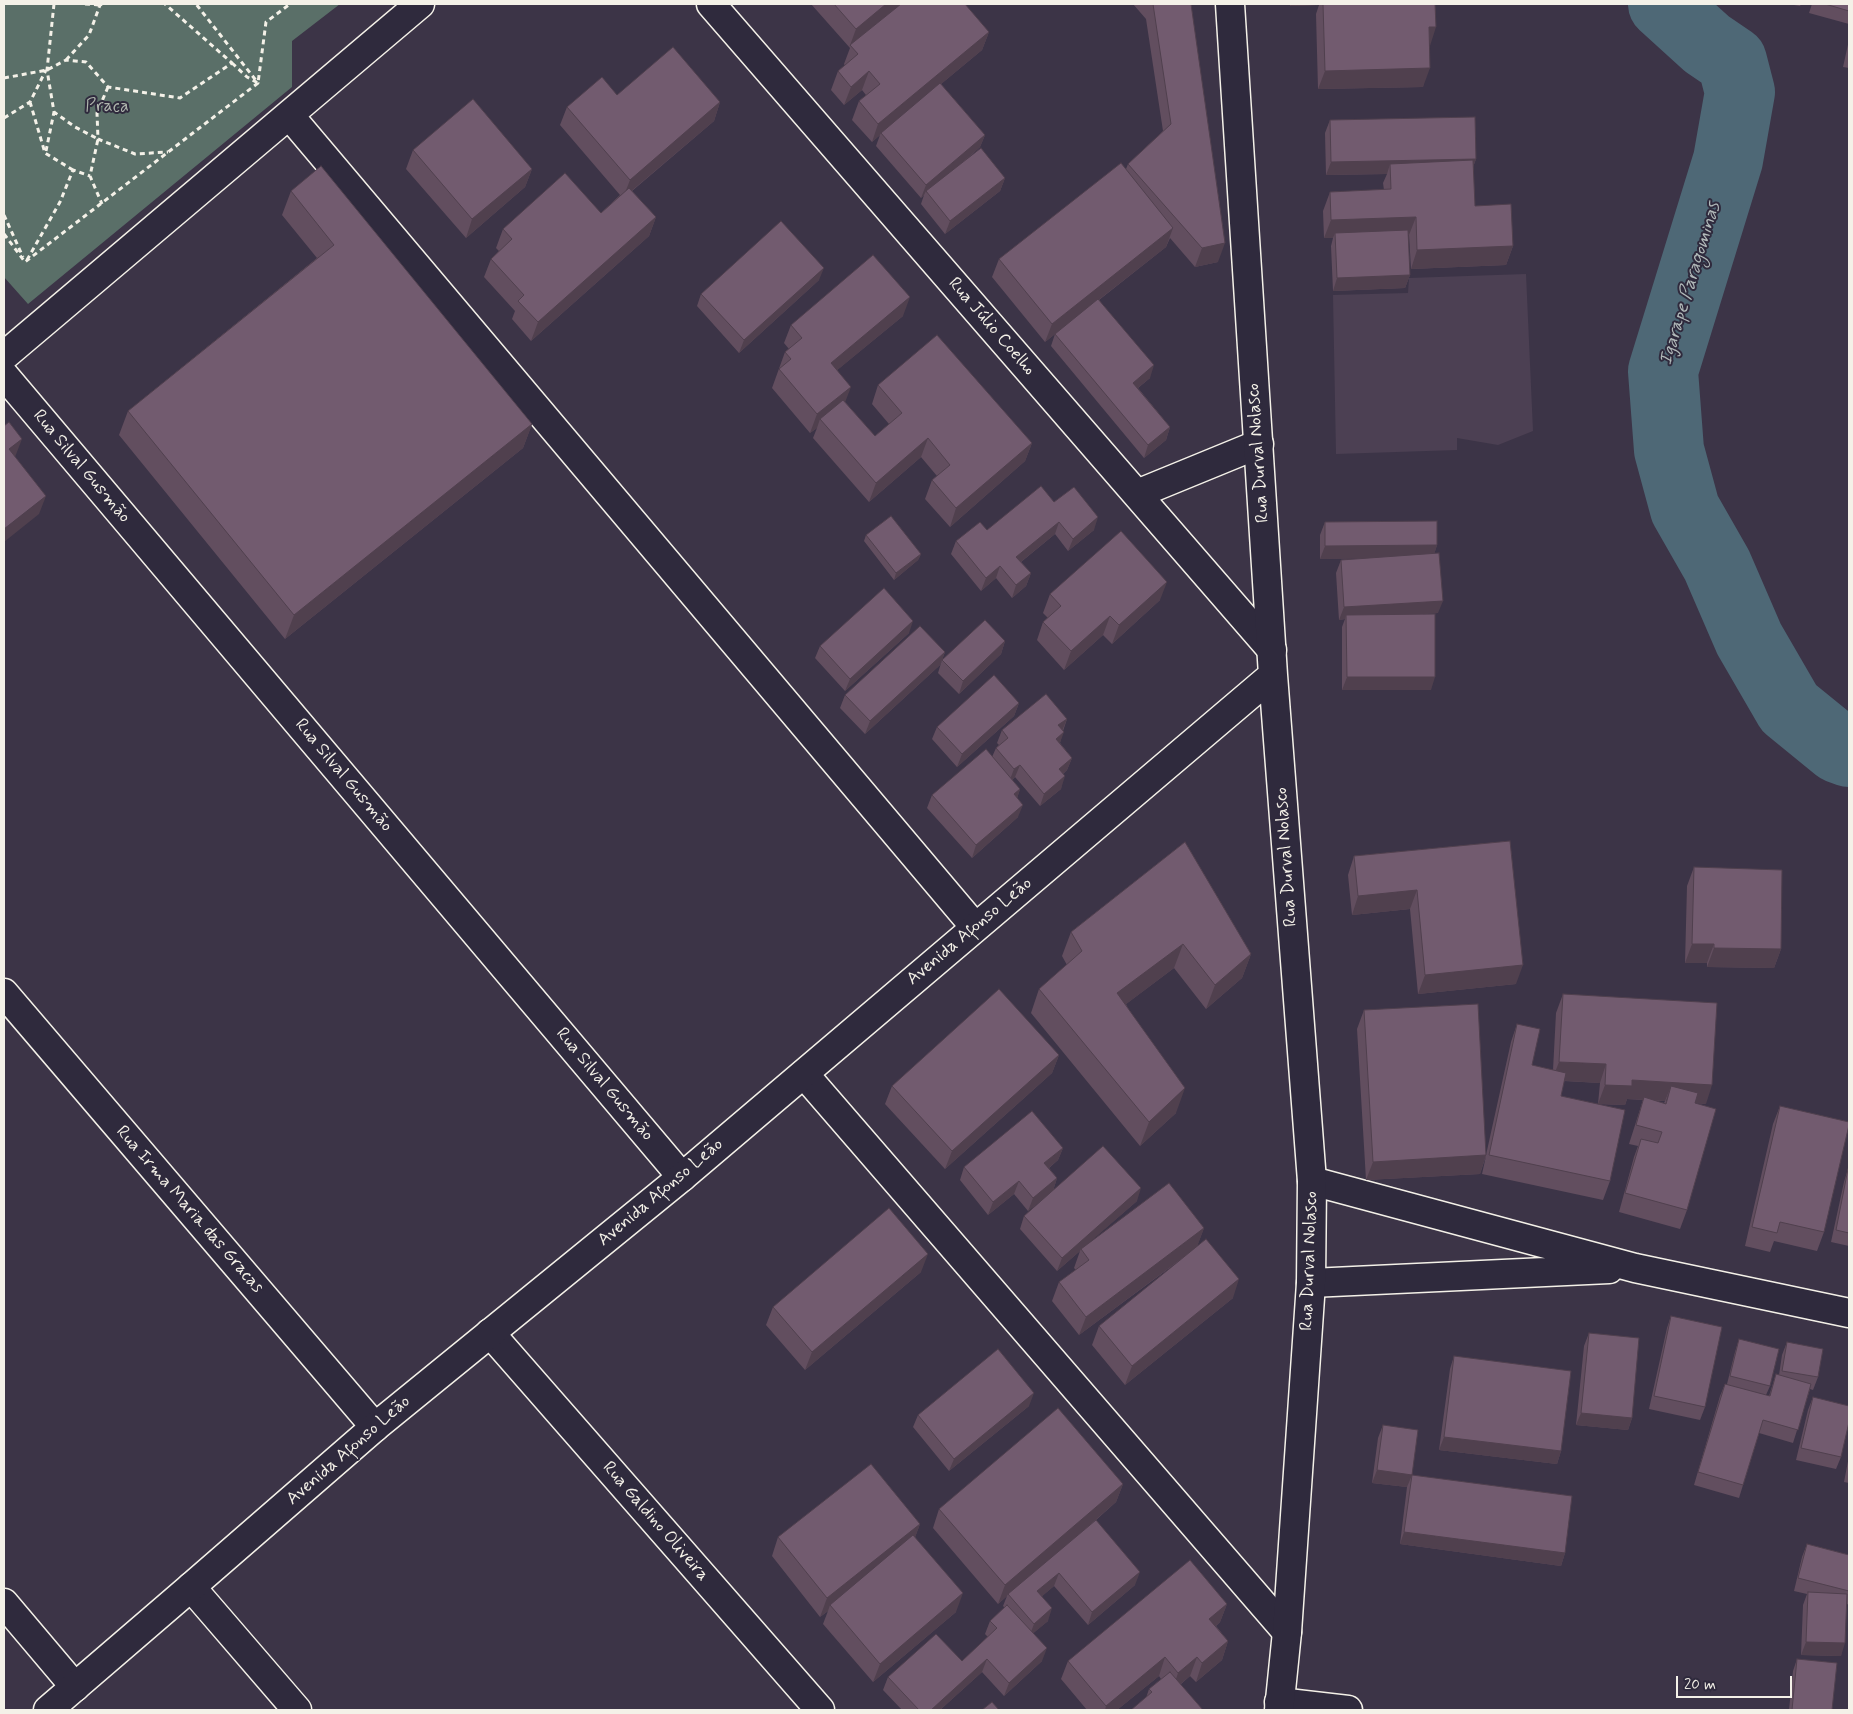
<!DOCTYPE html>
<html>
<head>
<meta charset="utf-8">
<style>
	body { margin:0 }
	#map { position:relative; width:1853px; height:1714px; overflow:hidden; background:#3c3447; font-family:Mynerve,sans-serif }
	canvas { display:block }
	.frame { position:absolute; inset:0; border:5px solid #f4f1e8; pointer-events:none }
	.scale { position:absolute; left:1676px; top:1676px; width:116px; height:22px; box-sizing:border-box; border:2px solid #f4f1e8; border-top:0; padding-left:6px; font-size:15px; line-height:18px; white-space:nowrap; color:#f4f1e8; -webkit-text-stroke:4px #2f2a3d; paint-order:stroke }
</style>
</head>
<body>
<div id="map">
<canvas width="1853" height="1714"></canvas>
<div class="frame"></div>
<div class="scale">20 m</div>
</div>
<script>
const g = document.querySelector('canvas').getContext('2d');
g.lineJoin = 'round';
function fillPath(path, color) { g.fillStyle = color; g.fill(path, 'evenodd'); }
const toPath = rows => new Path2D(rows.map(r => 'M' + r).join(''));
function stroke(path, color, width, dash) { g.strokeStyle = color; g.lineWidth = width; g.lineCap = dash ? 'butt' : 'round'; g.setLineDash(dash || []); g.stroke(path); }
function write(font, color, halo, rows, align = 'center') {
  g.font = font + ' Mynerve,sans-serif'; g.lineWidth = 4; g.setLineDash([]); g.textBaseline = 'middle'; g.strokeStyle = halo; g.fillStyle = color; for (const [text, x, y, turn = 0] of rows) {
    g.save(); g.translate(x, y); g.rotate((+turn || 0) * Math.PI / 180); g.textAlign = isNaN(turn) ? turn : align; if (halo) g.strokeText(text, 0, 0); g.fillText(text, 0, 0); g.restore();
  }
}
const built = toPath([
	[1526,274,1533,431,1498,445,1457,438,1457,450,1336,454,1333,295,1408,293,1409,278]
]);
const green = toPath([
	[4,4,340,4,292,41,292,87,28,304,4,277]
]);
const river = toPath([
	[1663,4,1707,44,1732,61,1740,92,1728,160,1663,371,1669,450,1685,509,1717,565,1749,639,1789,708,1838,748,1849,752]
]);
const path = toPath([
	[54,4,47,70,54,112,75,127,98,139,90,176,102,204],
	[85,4,100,5],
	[66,60,89,35,100,5,103,4],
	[232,63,247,77,258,83,266,22,290,4],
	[4,78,47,70,66,60,86,62,108,87,180,98,232,63,165,4],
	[108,87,97,113,98,139,135,154,168,152],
	[30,102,45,153,73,170],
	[4,118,30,102,46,70],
	[46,151,54,112],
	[4,215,23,257],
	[4,234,25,262,258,83,196,4],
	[27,260,60,202,73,170,90,176]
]);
const minor = toPath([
	[711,4,1272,650],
	[289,115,975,927],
	[4,356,420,4],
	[4,375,682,1177],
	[1137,494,1259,444],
	[4,993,375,1427],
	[804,1074,1287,1632],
	[1312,1181,1635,1268,1849,1313],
	[1311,1283,1609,1269],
	[490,1333,820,1710],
	[191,1587,297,1710],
	[4,1603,75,1687],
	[1279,1702,1348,1710]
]);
const tertiary = toPath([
	[1230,4,1273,675,1312,1181,1311,1283,1287,1632,1279,1710],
	[48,1710,191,1587,375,1427,682,1177,1273,675]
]);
const wall = toPath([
	[811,4,901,4,989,32,982,50,941,84,985,135,980,147,968,158,1005,178,1000,191,945,234,921,204,924,195,921,198,876,146,880,135,872,142,852,120,859,101,866,95,862,90,844,105,831,90,838,71,845,66,844,64,850,48],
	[1133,4,1191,4,1218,262,1195,267,1170,238,1166,247,1099,300,1150,378,1138,388,1170,427,1166,440,1144,458,1051,346,1055,334,1045,342,992,277,999,259,1126,169,1128,164,1163,131,1146,19],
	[1290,4,1435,4,1423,87,1318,89,1316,14,1319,5,1290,6],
	[1788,4,1801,4,1800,6],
	[1812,4,1849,4,1849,24,1809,13],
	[1849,40,1849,68,1843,67],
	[617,95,720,102,714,121,632,191,656,217,649,236,531,341,512,319,515,311,484,277,491,259,499,251,496,248,503,229,601,213,620,195,560,125,567,107],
	[1330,120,1476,159,1473,167,1475,206,1513,246,1506,265,1411,269,1409,235,1408,235,1410,275,1405,288,1333,291,1331,246,1333,238,1324,238,1323,211,1330,192,1384,190,1383,183,1387,174,1326,175,1325,133],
	[413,150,532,169,525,187,466,238,406,169],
	[291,191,532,424,523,448,285,639,119,435,128,411,317,258,282,215],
	[819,280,739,353,697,306,701,294],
	[903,316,837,370,845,402,875,436,889,424,872,404,878,385,1032,443,1025,461,950,527,925,499,932,480,937,476,921,457,869,502,813,438,817,428,810,433,772,388,785,352,789,349,784,343,791,325],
	[1054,502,1094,530,1068,551,1055,534,1021,562,1031,573,1026,586,1012,598,996,578,981,591,951,554,956,541,987,530],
	[1325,522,1437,545,1434,554,1438,613,1423,614,1431,690,1342,690,1342,627,1345,619,1339,620,1336,573,1341,560,1370,558,1320,559,1320,535],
	[866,535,921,554,918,560,894,580,864,541],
	[1050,594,1160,600,1112,644,1103,635,1064,670,1037,640,1043,622,1048,618,1043,613],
	[909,633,845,691,815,658,820,646],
	[1005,641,1001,654,959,694,938,673,942,660],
	[945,652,940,665,865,734,840,708,845,695],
	[1019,703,1014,716,957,767,932,739,937,727],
	[1067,719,1063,731,1060,743,1072,758,1067,770,1063,774,1061,789,1040,806,1015,777,1012,780,1020,789,1017,798,1018,817,972,858,927,808,932,795,992,757,996,748,999,745,997,743,1002,730],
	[1510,841,1516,984,1418,994,1410,909,1352,915,1348,875,1354,856],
	[1185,842,1251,954,1242,978,1206,1009,1174,968,1126,1004,1176,1113,1140,1146,1031,1013,1039,989,1067,965,1062,956,1071,932],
	[1694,867,1781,949,1774,968,1707,967,1707,963,1685,963,1687,886],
	[1563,994,1706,1104,1695,1103,1687,1210,1680,1229,1619,1212,1634,1157,1638,1146,1629,1144,1643,1100,1627,1099,1625,1105,1598,1104,1600,1083,1564,1081,1561,1096,1610,1181,1603,1200,1482,1174,1486,1156,1480,1174,1366,1180,1357,1029,1364,1010,1486,1155,1511,1042,1517,1024,1532,1065,1553,1070,1556,1013],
	[1656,1101,1665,1101,1664,1103],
	[1059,1055,1052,1073,945,1169,885,1104,892,1086],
	[1780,1106,1824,1232,1817,1251,1774,1241,1770,1252,1745,1246,1773,1124],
	[1063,1148,1058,1160,1049,1168,1057,1178,1053,1191,1028,1211,1014,1194,988,1215,960,1180,964,1167],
	[1848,1169,1849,1169,1849,1246,1831,1242,1844,1182],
	[1137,1201,1088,1243,1204,1228,1197,1246,1233,1298,1125,1385,1092,1345,1099,1326,1187,1255,1079,1335,1052,1301,1059,1282,1076,1270,1074,1268,1080,1251,1057,1271,1020,1229,1024,1216],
	[921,1272,805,1370,766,1325,773,1307],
	[1671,1316,1705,1407,1700,1420,1649,1409,1667,1328],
	[1589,1333,1632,1418,1628,1430,1576,1425,1584,1346],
	[1739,1339,1770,1386,1766,1395,1769,1396,1776,1374,1779,1375,1782,1355,1787,1342,1818,1377,1813,1390,1810,1389,1793,1443,1759,1433,1739,1498,1694,1485,1720,1396,1725,1384,1727,1384,1735,1352],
	[1454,1356,1561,1451,1557,1464,1439,1450,1450,1369],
	[1813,1397,1841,1457,1836,1469,1796,1460,1808,1410],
	[1029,1406,949,1471,913,1427,918,1415],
	[1383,1425,1412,1475,1565,1553,1561,1566,1400,1544,1407,1487,1372,1483,1378,1438],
	[1849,1456,1849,1483,1844,1482],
	[1123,1484,1116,1502,1096,1520,1135,1585,1088,1625,1054,1586,1042,1596,1048,1621,1033,1633,1042,1661,1004,1696,982,1672,940,1710,902,1710,883,1690,888,1677,962,1661,988,1637,985,1634,990,1621,1005,1608,1003,1606,1007,1596,998,1604,933,1528,939,1509],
	[920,1524,915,1537,956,1612,873,1682,823,1624,828,1611,820,1617,772,1556,778,1537],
	[1807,1544,1849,1555,1849,1605,1847,1604,1841,1656,1801,1655,1803,1605,1807,1594,1794,1591,1802,1557],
	[1227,1604,1220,1622,1216,1626,1228,1641,1222,1660,1196,1682,1190,1676,1181,1684,1146,1698,1149,1689,1161,1679,1159,1676,1117,1710,1087,1710,1061,1679,1068,1661],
	[1797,1659,1832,1710,1789,1710,1793,1671]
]);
const shadedWall = toPath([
	[886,4,901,4,850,45,849,48,856,29],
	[1291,4,1319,4,1319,5,1290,6],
	[1429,27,1436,27,1430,46],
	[989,32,982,50,881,134,881,133,880,135,872,142,878,124],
	[1430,68,1423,87,1318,89,1325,71],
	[869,71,862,90,844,105,851,87],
	[720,102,714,121,623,198,630,180],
	[985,135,980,147,927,193,926,191,924,195,921,198,926,185],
	[1476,159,1471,172,1390,164,1387,174,1326,175,1331,162],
	[532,169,525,187,466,238,472,219],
	[1005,178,1000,191,945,234,950,221],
	[656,217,649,236,531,341,538,322],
	[1416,217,1409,235,1336,238,1335,233,1333,238,1324,238,1331,220],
	[1173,228,1166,247,1045,342,1052,324],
	[1225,243,1218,262,1195,267,1202,248],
	[1513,246,1506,265,1411,269,1417,250],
	[824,268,819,280,739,353,744,340],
	[1410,275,1405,288,1333,291,1337,278],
	[910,297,903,316,824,381,831,363],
	[1154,365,1150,378,1129,395,1133,383],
	[851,387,844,405,820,419,817,428,810,433,817,414],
	[532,424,523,448,285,639,294,615],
	[1170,427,1166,440,1144,458,1148,445],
	[928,438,921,457,869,502,876,483],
	[22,439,15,457,9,449],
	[1032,443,1025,461,950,527,956,508],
	[46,496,39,514,4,542,4,529],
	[1098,517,1094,530,1068,551,1073,539],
	[1059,522,1055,534,1012,569,1016,557],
	[1437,545,1433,558,1320,559,1325,546],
	[921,554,918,560,894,580,896,573],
	[1000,566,996,578,981,591,986,578],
	[1031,573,1026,586,1012,598,1016,585],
	[1167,582,1160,600,1112,644,1119,625],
	[1443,601,1438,613,1346,619,1346,615,1345,619,1339,620,1344,607],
	[1110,616,1103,635,1064,670,1071,651],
	[913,621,909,633,845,691,850,679],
	[1005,641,1001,654,959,694,963,681],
	[945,652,940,665,865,734,870,721],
	[1347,677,1435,677,1431,690,1342,690],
	[1019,703,1014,716,957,767,962,754],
	[1067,719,1062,731,1058,725],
	[1064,732,1059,745,1056,739],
	[1072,758,1067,770,1054,781,1059,769],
	[1020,765,1015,777,1009,782,1014,769],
	[1065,776,1061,789,1040,806,1044,794],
	[1020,789,1016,802,1014,794],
	[1023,805,1018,817,972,858,976,845],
	[1417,890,1410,909,1352,915,1358,896],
	[1183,944,1174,968,1109,1017,1117,993],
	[1692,944,1714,944,1707,963,1685,963],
	[1714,948,1781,949,1774,968,1707,967],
	[1251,954,1242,978,1206,1009,1215,985],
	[1523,965,1516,984,1418,994,1425,975],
	[1059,1055,1052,1073,945,1169,952,1151],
	[1559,1062,1606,1064,1600,1083,1552,1080],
	[1632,1080,1712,1085,1706,1104,1666,1101,1671,1086,1665,1101,1627,1099,1625,1105,1598,1104,1605,1085],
	[1185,1088,1176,1113,1140,1146,1149,1122],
	[1063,1148,1058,1160,1040,1175,1044,1163],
	[1486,1155,1480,1174,1366,1180,1373,1162],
	[1057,1178,1053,1191,1028,1211,1033,1198],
	[1019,1181,1014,1194,988,1215,993,1202],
	[1141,1188,1137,1201,1081,1250,1081,1249,1080,1251,1057,1271,1062,1258],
	[1204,1228,1197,1247,1079,1335,1086,1317],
	[928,1254,921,1272,805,1370,812,1352],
	[1239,1279,1233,1298,1125,1385,1132,1366],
	[1034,1393,1029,1406,949,1471,954,1459],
	[1581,1413,1632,1418,1628,1430,1576,1425],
	[1444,1437,1561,1451,1557,1464,1439,1450],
	[1377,1470,1412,1475,1407,1487,1372,1483],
	[1123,1484,1116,1502,1009,1595,1008,1594,1007,1596,998,1604,1005,1585],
	[920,1524,913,1543,830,1605,828,1611,820,1617,827,1598],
	[1404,1532,1565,1553,1561,1566,1400,1544],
	[1140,1572,1135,1585,1088,1625,1092,1612],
	[1059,1573,1054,1586,1033,1604,1037,1591],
	[963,1593,956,1612,873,1682,880,1664],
	[1227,1604,1220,1622,1202,1637,1209,1619],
	[1052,1608,1048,1621,1029,1637,1034,1624],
	[1228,1641,1222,1660,1196,1682,1202,1663],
	[1806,1642,1845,1643,1841,1656,1801,1655],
	[1047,1648,1042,1661,1004,1696,1009,1683],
	[1165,1657,1159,1676,1117,1710,1105,1710,1106,1706],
	[1197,1657,1190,1676,1172,1691,1178,1673],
	[987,1659,982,1672,940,1710,931,1710]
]);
const building = toPath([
	[834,4,886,4,856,29,834,4],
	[901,4,965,4,989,32,878,124,859,101,880,84,869,71,851,87,838,71,858,54,850,45,901,4],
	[1153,4,1191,4,1225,243,1202,248,1128,164,1171,124,1153,4],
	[1323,4,1435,4,1436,27,1429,27,1430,68,1325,71,1323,4],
	[1825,4,1849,4,1849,11,1825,4],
	[673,47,720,102,630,180,567,107,602,77,617,95,673,47],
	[940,83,985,135,926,185,881,133,940,83],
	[473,99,532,169,472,219,413,150,473,99],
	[1475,117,1476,159,1331,162,1330,120,1475,117],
	[981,148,1005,178,950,221,926,191,981,148],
	[1473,160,1475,206,1511,204,1513,246,1417,250,1416,217,1331,220,1330,192,1391,189,1390,164,1473,160],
	[1121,163,1173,228,1052,324,999,259,1121,163],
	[321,166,532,424,294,615,128,411,334,245,291,191,321,166],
	[565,173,601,213,629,188,656,217,538,322,518,301,524,295,491,259,512,239,503,229,565,173],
	[781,221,824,268,744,340,701,294,781,221],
	[1408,230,1410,275,1337,278,1335,233,1408,230],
	[873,255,910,297,831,363,851,387,817,414,779,369,791,359,785,352,802,338,791,325,873,255],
	[1098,299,1154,365,1133,383,1170,427,1148,445,1055,334,1098,299],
	[937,335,1032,443,956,508,932,480,950,465,928,438,876,483,820,419,843,400,875,436,902,413,878,385,937,335],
	[9,422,22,439,9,449,46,496,4,529,4,426,9,422],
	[1041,486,1054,502,1074,487,1098,517,1073,539,1059,522,1016,557,1031,573,1016,585,1000,566,986,578,956,541,980,522,987,530,1041,486],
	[891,516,921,554,896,573,866,535,891,516],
	[1437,521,1437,545,1325,546,1325,522,1437,521],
	[1121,531,1167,582,1119,625,1110,616,1071,651,1043,622,1061,606,1050,594,1121,531],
	[1439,553,1443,601,1344,607,1341,560,1439,553],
	[884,588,913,621,850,679,820,646,884,588],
	[1435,614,1435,677,1347,677,1346,615,1435,614],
	[985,620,1005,641,963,681,942,660,985,620],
	[920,626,945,652,870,721,845,695,920,626],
	[994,675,1019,703,962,754,937,727,994,675],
	[1046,694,1067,719,1058,725,1064,732,1056,739,1072,758,1059,769,1065,776,1044,794,1020,765,1014,769,996,748,1008,738,1002,730,1046,694],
	[986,749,1020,789,1014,794,1023,805,976,845,932,795,986,749],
	[1510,841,1523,965,1425,975,1417,890,1358,896,1354,856,1510,841],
	[1185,842,1251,954,1215,985,1183,944,1117,993,1185,1088,1149,1122,1039,989,1082,951,1071,932,1185,842],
	[1694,867,1782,870,1781,949,1714,948,1714,944,1692,944,1694,867],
	[999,989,1059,1055,952,1151,892,1086,999,989],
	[1563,994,1717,1003,1712,1085,1632,1080,1632,1086,1605,1085,1606,1064,1559,1062,1563,994],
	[1478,1004,1486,1155,1373,1162,1364,1010,1478,1004],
	[1517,1024,1540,1029,1532,1065,1566,1073,1561,1096,1625,1110,1610,1181,1489,1155,1517,1024],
	[1671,1086,1698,1093,1695,1103,1716,1109,1687,1210,1625,1193,1641,1139,1658,1143,1662,1132,1636,1125,1644,1097,1666,1104,1671,1086],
	[1780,1106,1849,1122,1849,1125,1824,1232,1780,1222,1777,1233,1752,1227,1780,1106],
	[1032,1111,1063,1148,1044,1163,1057,1178,1033,1198,1019,1181,993,1202,964,1167,1032,1111],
	[1103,1146,1141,1188,1062,1258,1024,1216,1103,1146],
	[1848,1169,1849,1169,1849,1233,1836,1230,1848,1169],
	[1169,1183,1204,1228,1086,1317,1059,1282,1089,1260,1081,1249,1169,1183],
	[889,1208,928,1254,812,1352,773,1307,889,1208],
	[1206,1239,1239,1279,1132,1366,1099,1326,1206,1239],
	[1671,1316,1722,1327,1705,1407,1654,1396,1671,1316],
	[1589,1333,1639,1338,1632,1418,1581,1413,1589,1333],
	[1739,1339,1779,1349,1770,1386,1730,1376,1739,1339],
	[1787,1342,1823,1349,1818,1377,1782,1371,1787,1342],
	[998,1349,1034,1393,954,1459,918,1415,998,1349],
	[1454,1356,1571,1371,1561,1451,1444,1437,1454,1356],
	[1776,1374,1811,1384,1798,1430,1763,1420,1743,1485,1698,1472,1725,1384,1770,1396,1776,1374],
	[1813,1397,1849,1406,1849,1422,1841,1457,1801,1448,1813,1397],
	[1058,1408,1123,1484,1005,1585,939,1509,1058,1408],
	[1383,1425,1418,1430,1412,1475,1377,1470,1383,1425],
	[871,1464,920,1524,827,1598,778,1537,871,1464],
	[1412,1475,1572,1496,1565,1553,1404,1532,1412,1475],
	[1096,1520,1140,1572,1092,1612,1059,1573,1037,1591,1052,1608,1034,1624,1008,1594,1096,1520],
	[913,1535,963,1593,880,1664,830,1605,913,1535],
	[1807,1544,1849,1555,1849,1591,1798,1578,1807,1544],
	[1190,1560,1227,1604,1209,1619,1228,1641,1202,1663,1197,1657,1178,1673,1165,1657,1106,1706,1068,1661,1190,1560],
	[1808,1592,1847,1594,1845,1643,1806,1642,1808,1592],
	[1007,1605,1047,1648,1009,1683,987,1659,931,1710,919,1710,888,1677,936,1634,962,1661,997,1628,990,1621,1007,1605],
	[1797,1659,1837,1663,1832,1710,1792,1710,1797,1659],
	[1170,1672,1203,1710,1131,1710,1152,1692,1149,1689,1170,1672],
	[992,1702,999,1710,982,1710,992,1702]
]);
const parkNames = [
	["Praca",107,107]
];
const streetNames = [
	["Rua Júlio Coelho",991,327,49],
	["Rua Durval Nolasco",1259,453,-94],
	["Rua Silval Gusmão",81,467,50],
	["Rua Silval Gusmão",343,776,50],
	["Rua Durval Nolasco",1287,857,-94],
	["Avenida Afonso Leão",970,932,-40],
	["Rua Silval Gusmão",604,1085,50],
	["Avenida Afonso Leão",661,1193,-40],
	["Rua Irma Maria das Gracas",189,1210,49],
	["Rua Durval Nolasco",1310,1261,-88],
	["Avenida Afonso Leão",349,1451,-41],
	["Rua Galdino Oliveira",655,1522,49]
];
const waterNames = [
	["Igarape Paragominas",1691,284,-73]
];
fillPath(built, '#4c4053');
fillPath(green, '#5a6f68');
stroke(river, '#4e6876', 70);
stroke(minor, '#f4f1e8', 31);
stroke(tertiary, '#f4f1e8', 31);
stroke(path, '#f4f1e8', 3, [5, 4]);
stroke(minor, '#2f2a3d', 28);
stroke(tertiary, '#2f2a3d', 28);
fillPath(wall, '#624e5f');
fillPath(shadedWall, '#50404e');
fillPath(building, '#725b6f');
stroke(building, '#50404e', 1);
write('18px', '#afb6ae', '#2f2a3d', parkNames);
write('18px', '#f4f1e8', '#2f2a3d', streetNames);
write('italic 19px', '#b2baba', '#2f2a3d', waterNames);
</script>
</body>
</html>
